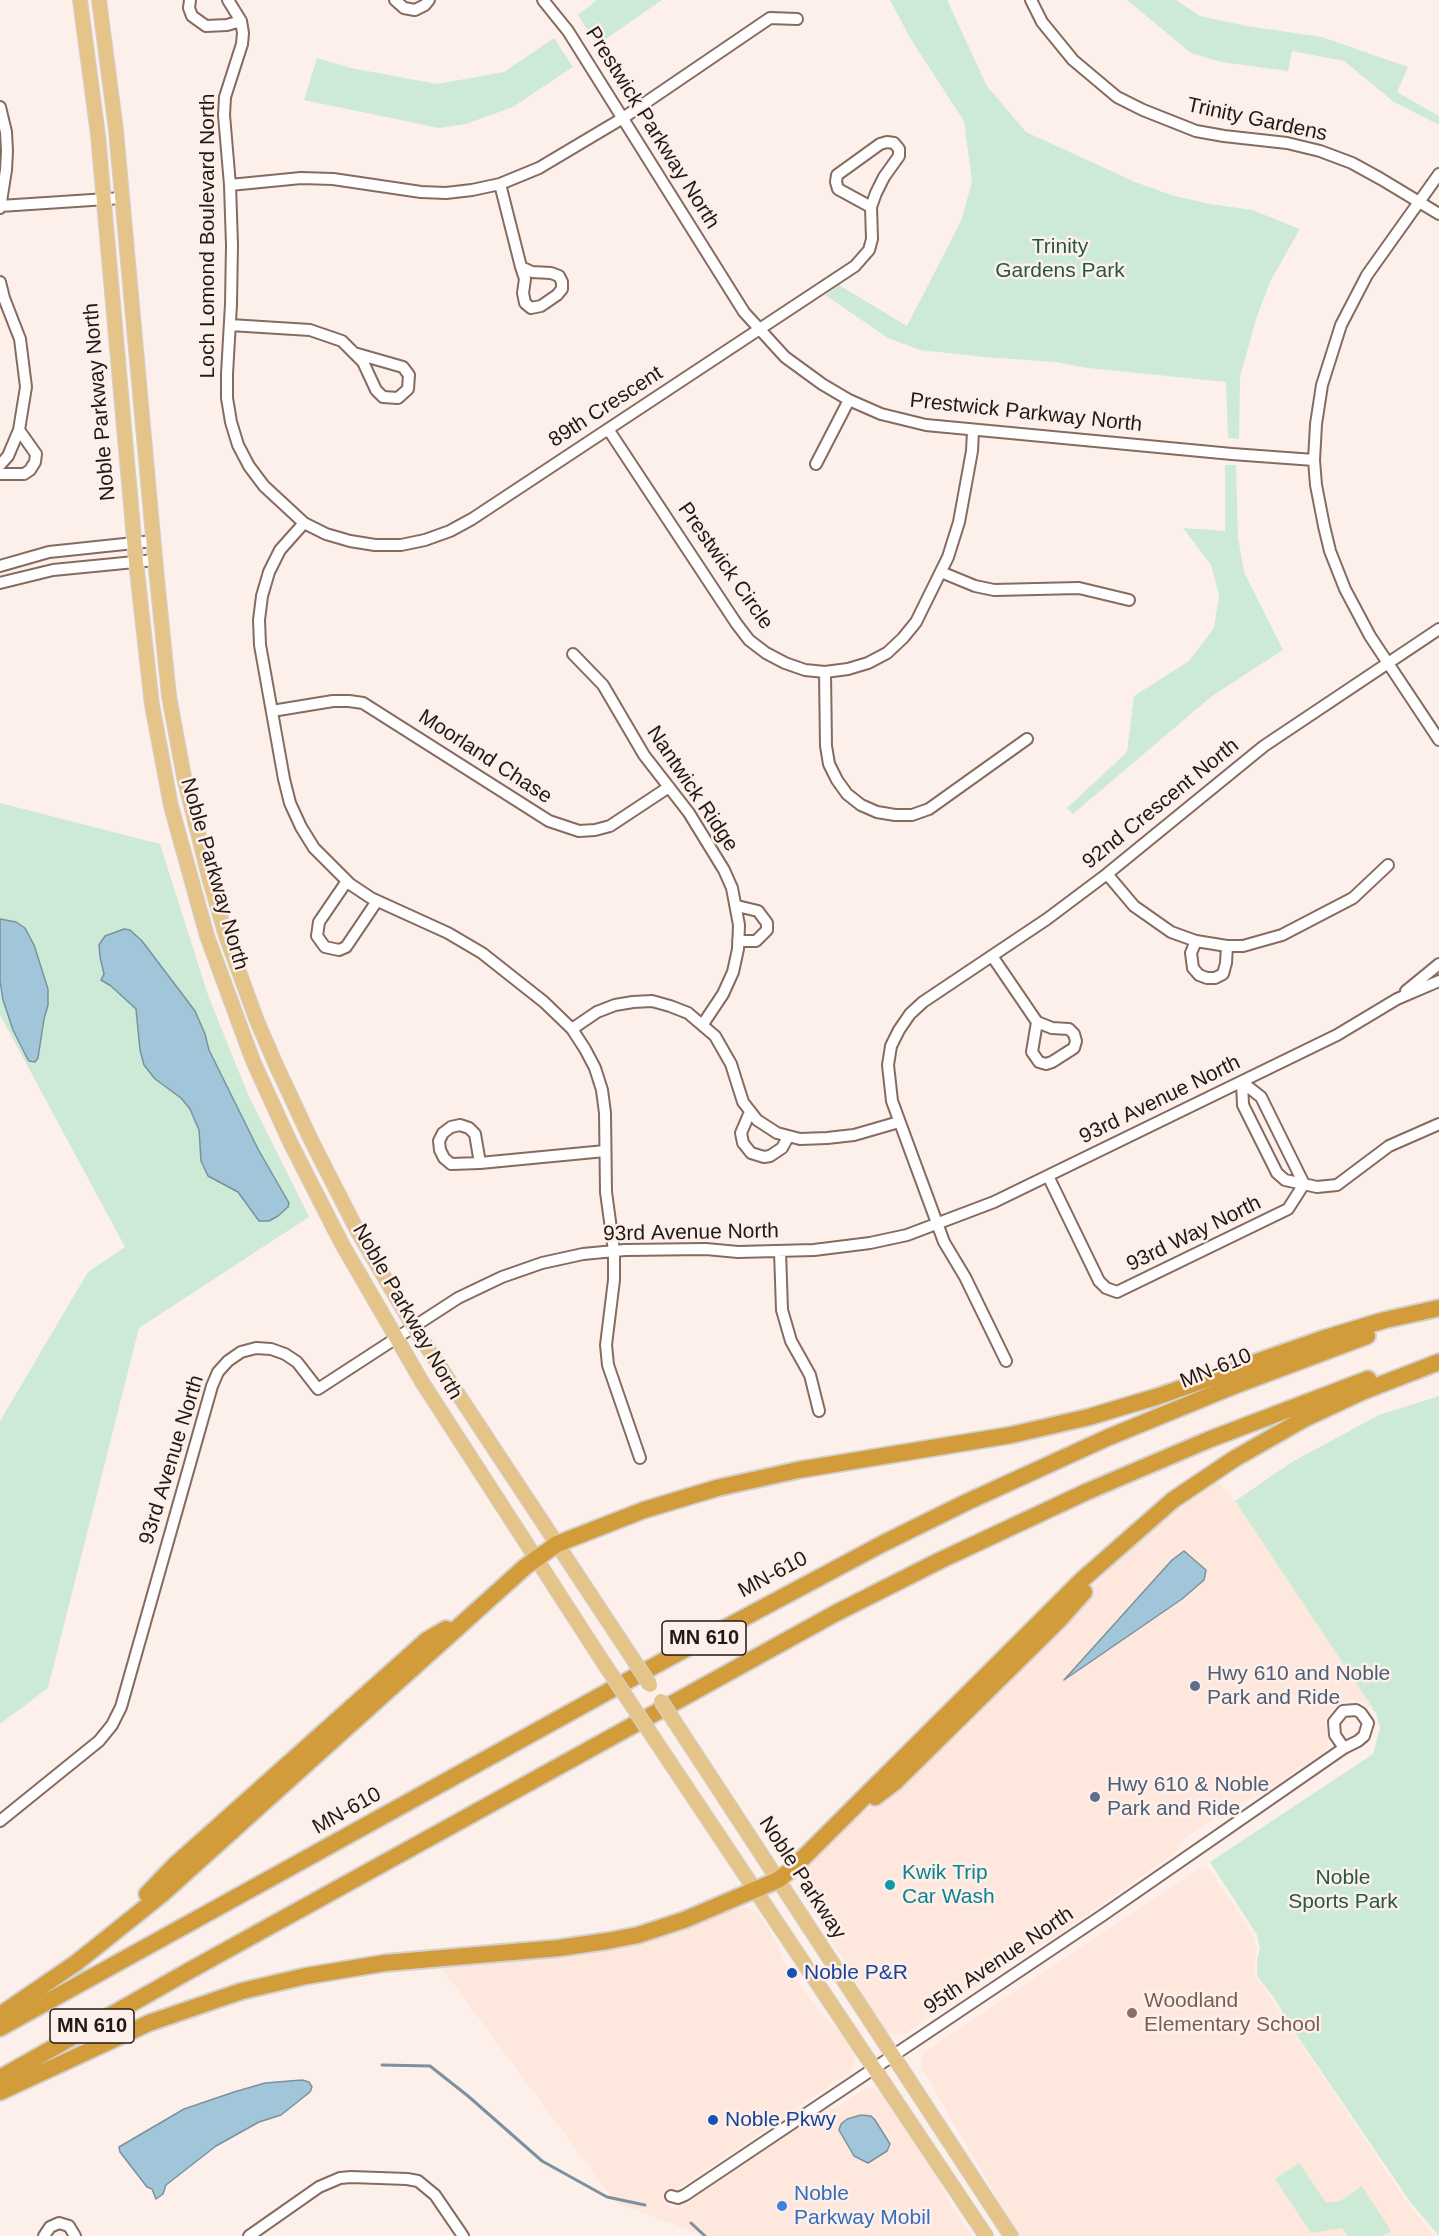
<!DOCTYPE html>
<html>
<head>
<meta charset="utf-8">
<style>
	body { margin:0 }
	canvas { display:block; background:#fdf0eb }
</style>
</head>
<body>
<canvas width="1439" height="2236"></canvas>
<script>
const g = document.querySelector('canvas').getContext('2d');
g.lineJoin = 'round';
function fillPath(path, color) { g.fillStyle = color; g.fill(path, 'evenodd'); }
const toPath = rows => new Path2D(rows.map(r => 'M' + r).join(''));
function stroke(path, color, width, dash) { g.strokeStyle = color; g.lineWidth = width; g.lineCap = dash ? 'butt' : 'round'; g.setLineDash(dash || []); g.stroke(path); }
function write(font, color, halo, rows, align = 'center') {
  g.font = font + ' Helvetica,sans-serif'; g.lineWidth = 5; g.setLineDash([]); g.textBaseline = 'middle'; g.strokeStyle = halo; g.fillStyle = color; for (const [text, x, y, turn = 0] of rows) {
    g.save(); g.translate(x, y); g.rotate((+turn || 0) * Math.PI / 180); g.textAlign = isNaN(turn) ? turn : align; if (halo) g.strokeText(text, 0, 0); g.fillText(text, 0, 0); g.restore();
  }
}
const built = toPath([
	[1215,1478,1235,1501,1376,1713,1365,1704,1353,1700,1345,1701,1331,1711,1325,1721,1328,1745,1324,1752,1258,1796,1234,1805,1185,1838,1175,1853,1052,1939,985,1979,905,2034,885,2033,879,2027,851,1972,800,1891,801,1874,862,1813,894,1791,1042,1641,1101,1577,1166,1518],
	[1206,1865,1253,1935,1257,1949,1254,1973,1408,2204,1435,2236,1019,2236,1015,2229,921,2067,923,2053],
	[745,1907,758,1913,775,1939,783,1960,819,2012,849,2040,855,2052,854,2063,849,2073,663,2199,670,2208,676,2209,821,2110,835,2109,865,2089,870,2088,877,2089,883,2095,937,2176,956,2214,972,2236,706,2236,616,2203,440,1966,584,1956,666,1935,733,1909]
]);
const green = toPath([
	[597,0,662,0,597,45,578,15],
	[890,0,947,0,987,86,1026,132,1135,182,1171,195,1210,204,1252,210,1300,229,1271,280,1257,316,1240,377,1239,439,1228,438,1226,382,1088,368,1055,362,984,357,920,350,888,338,825,295,839,285,907,326,961,221,972,182,964,121,910,38],
	[1127,0,1176,0,1200,16,1246,26,1322,37,1408,67,1397,92,1439,116,1439,125,1394,102,1344,61,1292,51,1288,71,1221,62,1191,53],
	[554,38,573,67,513,107,466,124,439,128,304,100,317,58,351,68,437,84,504,72],
	[1225,465,1236,465,1238,537,1244,572,1283,650,1212,696,1073,814,1067,808,1127,752,1134,696,1189,661,1214,628,1219,595,1211,565,1183,528,1225,531],
	[0,803,160,844,208,995,247,1092,309,1217,139,1328,48,1688,0,1724,0,1421,88,1272,125,1247,0,1015],
	[1439,1396,1439,2236,1411,2203,1300,2040,1272,1995,1257,1976,1257,1960,1260,1949,1257,1935,1210,1862,1373,1754,1380,1728,1376,1713,1235,1501,1292,1462,1379,1415],
	[1299,2163,1326,2203,1340,2201,1362,2186,1391,2231,1383,2236,1348,2236,1342,2228,1311,2233,1275,2179]
]);
const water = toPath([
	[0,919,16,922,25,928,34,945,48,989,48,1005,44,1019,38,1058,35,1062,29,1061,26,1056,13,1030,3,1000,0,981,0,919],
	[124,929,130,930,142,941,195,1011,205,1034,209,1050,258,1149,289,1203,288,1207,278,1216,269,1221,259,1221,238,1192,208,1176,201,1161,199,1130,190,1109,181,1098,155,1079,144,1065,140,1050,136,1009,111,986,101,980,104,974,100,957,99,945,105,936,124,929],
	[1184,1551,1206,1570,1204,1580,1182,1599,1064,1680,1172,1560,1184,1551],
	[302,2080,309,2082,312,2087,310,2092,281,2115,259,2122,216,2146,166,2185,163,2194,156,2199,152,2189,147,2187,120,2152,119,2147,184,2109,234,2092,265,2083,302,2080],
	[861,2115,871,2116,875,2120,890,2144,887,2151,868,2163,854,2156,839,2130,841,2124,847,2119,861,2115]
]);
const stream = toPath([
	[382,2065,430,2066,468,2096,542,2161,607,2197,645,2205],
	[691,2223,705,2236]
]);
const minor = toPath([
	[190,0,189,8,192,16,206,26,227,25,241,21],
	[228,0,241,21,243,33,242,44,225,97,224,115,230,185,232,245,231,304,227,374,227,398,231,422,238,445,249,466,264,486,304,523,326,534,350,541,375,545,401,545,425,540,450,531,472,519,855,266,869,250,872,239,871,207,876,193,884,177,899,156,899,149,894,143,887,142,880,144,837,175,836,182,838,189,871,207],
	[395,0,404,8,415,10,425,5,429,0],
	[543,0,568,31,744,312,785,357,822,384,849,400,881,414,926,425,1232,454,1314,460],
	[1031,0,1042,22,1073,60,1117,97,1143,110,1196,131,1224,136,1287,143,1320,151,1352,163,1381,179,1439,214],
	[0,107,6,132,7,151,6,170,0,208],
	[1439,174,1367,275,1341,325,1322,385,1316,424,1314,460,1316,485,1324,526,1330,551,1345,589,1370,636,1439,740],
	[500,184,521,267,525,279,523,293,525,303,531,308,541,306,557,295,562,289,562,282,559,276,551,273,532,272,521,267],
	[230,185,301,178,333,179,421,192,446,193,472,190,500,184,539,168,623,118,770,18,797,19],
	[0,206,122,198],
	[0,282,4,298,20,339,26,387,19,430,8,456,0,465],
	[230,325,310,330,342,341,354,353],
	[354,353,403,367,409,375,408,389,398,398,383,397,376,390,363,362,354,353],
	[608,429,736,623,749,640,766,653,785,663,805,670,825,672,848,669,868,663,887,653,903,638,916,622,948,557,959,522,972,451,973,431],
	[816,464,849,400],
	[0,474,24,474,30,470,35,462,36,454,19,430],
	[304,523,280,550,269,572,262,596,259,620,260,645,284,779,290,803,301,827,314,848,350,884,371,898,448,933,482,953,544,1002,572,1029,585,1049,595,1068,602,1090,605,1113,606,1192,614,1251,614,1280,606,1345,608,1365,640,1458],
	[0,566,49,552,153,541],
	[941,572,975,586,994,590,1079,588,1129,600],
	[0,583,53,570,155,560],
	[573,654,603,685,644,755,689,813,724,870,732,888,739,925,738,949,733,972,723,994,703,1024],
	[825,672,826,746,829,764,837,780,847,794,861,805,877,812,895,815,912,815,929,809,1027,739],
	[272,711,333,701,349,701,363,703,549,821,579,831,595,830,610,826,669,787],
	[1107,874,1134,906,1171,932,1196,941,1227,946,1243,946,1282,935,1353,898,1388,865],
	[347,881,319,922,317,936,325,947,339,950,346,947,377,901],
	[737,906,758,911,767,923,767,930,756,941,738,941],
	[1196,941,1191,953,1193,968,1199,975,1207,978,1215,978,1223,974,1226,963,1227,946],
	[992,956,1037,1022],
	[1406,991,1439,964],
	[1037,1022,1052,1028,1069,1029,1074,1034,1076,1041,1074,1048,1052,1062,1046,1064,1039,1062,1032,1052,1037,1022],
	[572,1029,597,1012,615,1005,633,1002,652,1001,670,1006,688,1013,715,1036,731,1064,743,1102,757,1120,777,1133,800,1139,827,1138,854,1135,899,1122],
	[1242,1082,1243,1105,1277,1173,1285,1180,1317,1187,1337,1185,1389,1146,1439,1124],
	[1242,1082,1261,1097,1304,1184],
	[750,1112,741,1133,743,1143,751,1153,764,1157,770,1156,782,1148,788,1137],
	[460,1125,469,1128,475,1134,480,1163,451,1164,444,1158,440,1150,439,1141,443,1133,451,1127,460,1125],
	[480,1163,605,1151],
	[1048,1176,1099,1281,1106,1288,1117,1292,1288,1209,1304,1184],
	[780,1251,782,1310,791,1341,810,1375,819,1411],
	[1006,1361,965,1277,944,1242,892,1101,888,1065,891,1046,899,1030,910,1014,923,1002,1047,919,1107,874,1264,746,1439,629],
	[0,1821,99,1741,112,1725,121,1707,212,1386,218,1372,228,1361,241,1352,256,1348,271,1349,285,1354,297,1362,318,1389,458,1298,502,1277,542,1263,583,1254,625,1250,706,1249,738,1252,814,1250,870,1243,907,1235,994,1202,1337,1035,1397,999,1439,981],
	[671,2196,678,2198,685,2195,1103,1915,1344,1748,1358,1741,1364,1736,1368,1723,1361,1713,1356,1710,1343,1711,1334,1722,1335,1735,1344,1748],
	[44,2236,50,2227,59,2223,69,2226,75,2236],
	[249,2236,319,2187,340,2178,351,2177,407,2179,418,2181,435,2195,463,2236]
]);
const major = toPath([
	[80,0,98,135,136,562,152,705,171,806,207,936,253,1061,290,1142,342,1244,422,1382,603,1662],
	[99,0,116,130,156,569,169,696,184,777,210,881,226,936,257,1021,276,1065,312,1142,358,1232,413,1326,627,1650],
	[680,1730,1011,2236],
	[657,1743,986,2236]
]);
const highway = toPath([
	[875,1797,895,1782,1059,1620,1084,1592],
	[147,1894,175,1865,427,1640,446,1629],
	[0,2015,76,1963,161,1895,525,1567,557,1544,644,1510,717,1488,798,1470,1011,1435,1089,1417,1159,1396,1325,1338,1385,1320,1439,1308],
	[0,2028,665,1660,884,1543,967,1502,1109,1437,1231,1387,1367,1336],
	[0,2078,187,1972,836,1613,941,1560,1086,1492,1208,1440,1368,1379],
	[0,2092,149,2023,242,1991,306,1976,385,1963,559,1948,607,1941,638,1935,684,1920,778,1880,792,1869,1083,1579,1173,1500,1234,1459,1304,1419,1364,1391,1439,1362]
]);
const majorBridge = toPath([
	[627,1650,650,1685],
	[603,1662,657,1743],
	[661,1701,680,1730]
]);
const markers = [
	[1195,1686,6,"#5c6f8a"],
	[1095,1797,6,"#5c6f8a"],
	[890,1885,6,"#0f9aa8"],
	[792,1973,6,"#1a4fb4"],
	[1132,2013,6,"#8d6e63"],
	[713,2120,6,"#1a4fb4"],
	[782,2206,6,"#3f7fe0"]
];
const shields = [
	[704,1638,84],
	[92,2026,84]
];
const shieldNames = [
	["MN 610",704,1638],
	["MN 610",92,2026]
];
const streetNames = [
	["Trinity Gardens",1257,120,12],
	["Prestwick Parkway North",652,128,58],
	["Loch Lomond Boulevard North",208,236,-90],
	["Noble Parkway North",100,402,-95],
	["89th Crescent",606,407,-33],
	["Prestwick Parkway North",1026,413,6],
	["Prestwick Circle",725,566,55],
	["Moorland Chase",485,757,33],
	["Nantwick Ridge",692,789,56],
	["92nd Crescent North",1161,804,-39],
	["Noble Parkway North",214,874,74],
	["93rd Avenue North",1160,1100,-26],
	["93rd Avenue North",691,1233,-1],
	["93rd Way North",1194,1234,-26],
	["Noble Parkway North",407,1312,60],
	["MN-610",1216,1369,-22],
	["93rd Avenue North",172,1460,-73],
	["MN-610",773,1575,-28],
	["MN-610",347,1811,-29],
	["Noble Parkway",802,1878,57],
	["95th Avenue North",999,1961,-34]
];
const parkNames = [
	["Trinity",1060,247],
	["Gardens Park",1060,271],
	["Noble",1343,1878],
	["Sports Park",1343,1902]
];
const serviceNames = [
	["Hwy 610 and Noble",1207,1674],
	["Park and Ride",1207,1698],
	["Hwy 610 & Noble",1107,1785],
	["Park and Ride",1107,1809]
];
const cultureNames = [
	["Kwik Trip",902,1873],
	["Car Wash",902,1897]
];
const transitNames = [
	["Noble P&R",804,1973],
	["Noble Pkwy",725,2120]
];
const educationNames = [
	["Woodland",1144,2001],
	["Elementary School",1144,2025]
];
const shopNames = [
	["Noble",794,2194],
	["Parkway Mobil",794,2218]
];
fillPath(built, '#fee7dc');
fillPath(green, '#cdead7');
fillPath(water, '#a1c5d9');
stroke(water, '#7b919e', 1.5);
stroke(stream, '#7b919e', 3);
stroke(minor, '#866b5f', 14);
stroke(major, '#d3d1d0', 16);
stroke(highway, '#d3d1d0', 20);
stroke(minor, '#fff', 10);
stroke(major, '#e4c489', 14);
stroke(highway, '#d29c3b', 16);
stroke(majorBridge, '#d3d1d0', 16, []);
stroke(majorBridge, '#e4c489', 14);
for (const [x, y, r, color] of markers) { const dot = new Path2D(); dot.arc(x, y, r, 0, 2 * Math.PI); g.fillStyle = color; g.fill(dot); stroke(dot, '#fdf0eb', 2); }
for (const [x, y, w] of shields) { const box = new Path2D(); box.roundRect(x - w / 2, y - 17, w, 34, 4.5); g.fillStyle = '#fdf0eb'; g.fill(box); stroke(box, '#231914', 1.5); }
write('bold 20px', '#231914', null, shieldNames);
write('21px', '#231914', '#fdf0eb', streetNames);
write('21px', '#225b3c', '#fdf0eb', parkNames);
write('21px', '#4e5e75', '#fdf0eb', serviceNames, 'left');
write('21px', '#0d838f', '#fdf0eb', cultureNames, 'left');
write('21px', '#164399', '#fdf0eb', transitNames, 'left');
write('21px', '#785e54', '#fdf0eb', educationNames, 'left');
write('21px', '#366cbe', '#fdf0eb', shopNames, 'left');
</script>
</body>
</html>
